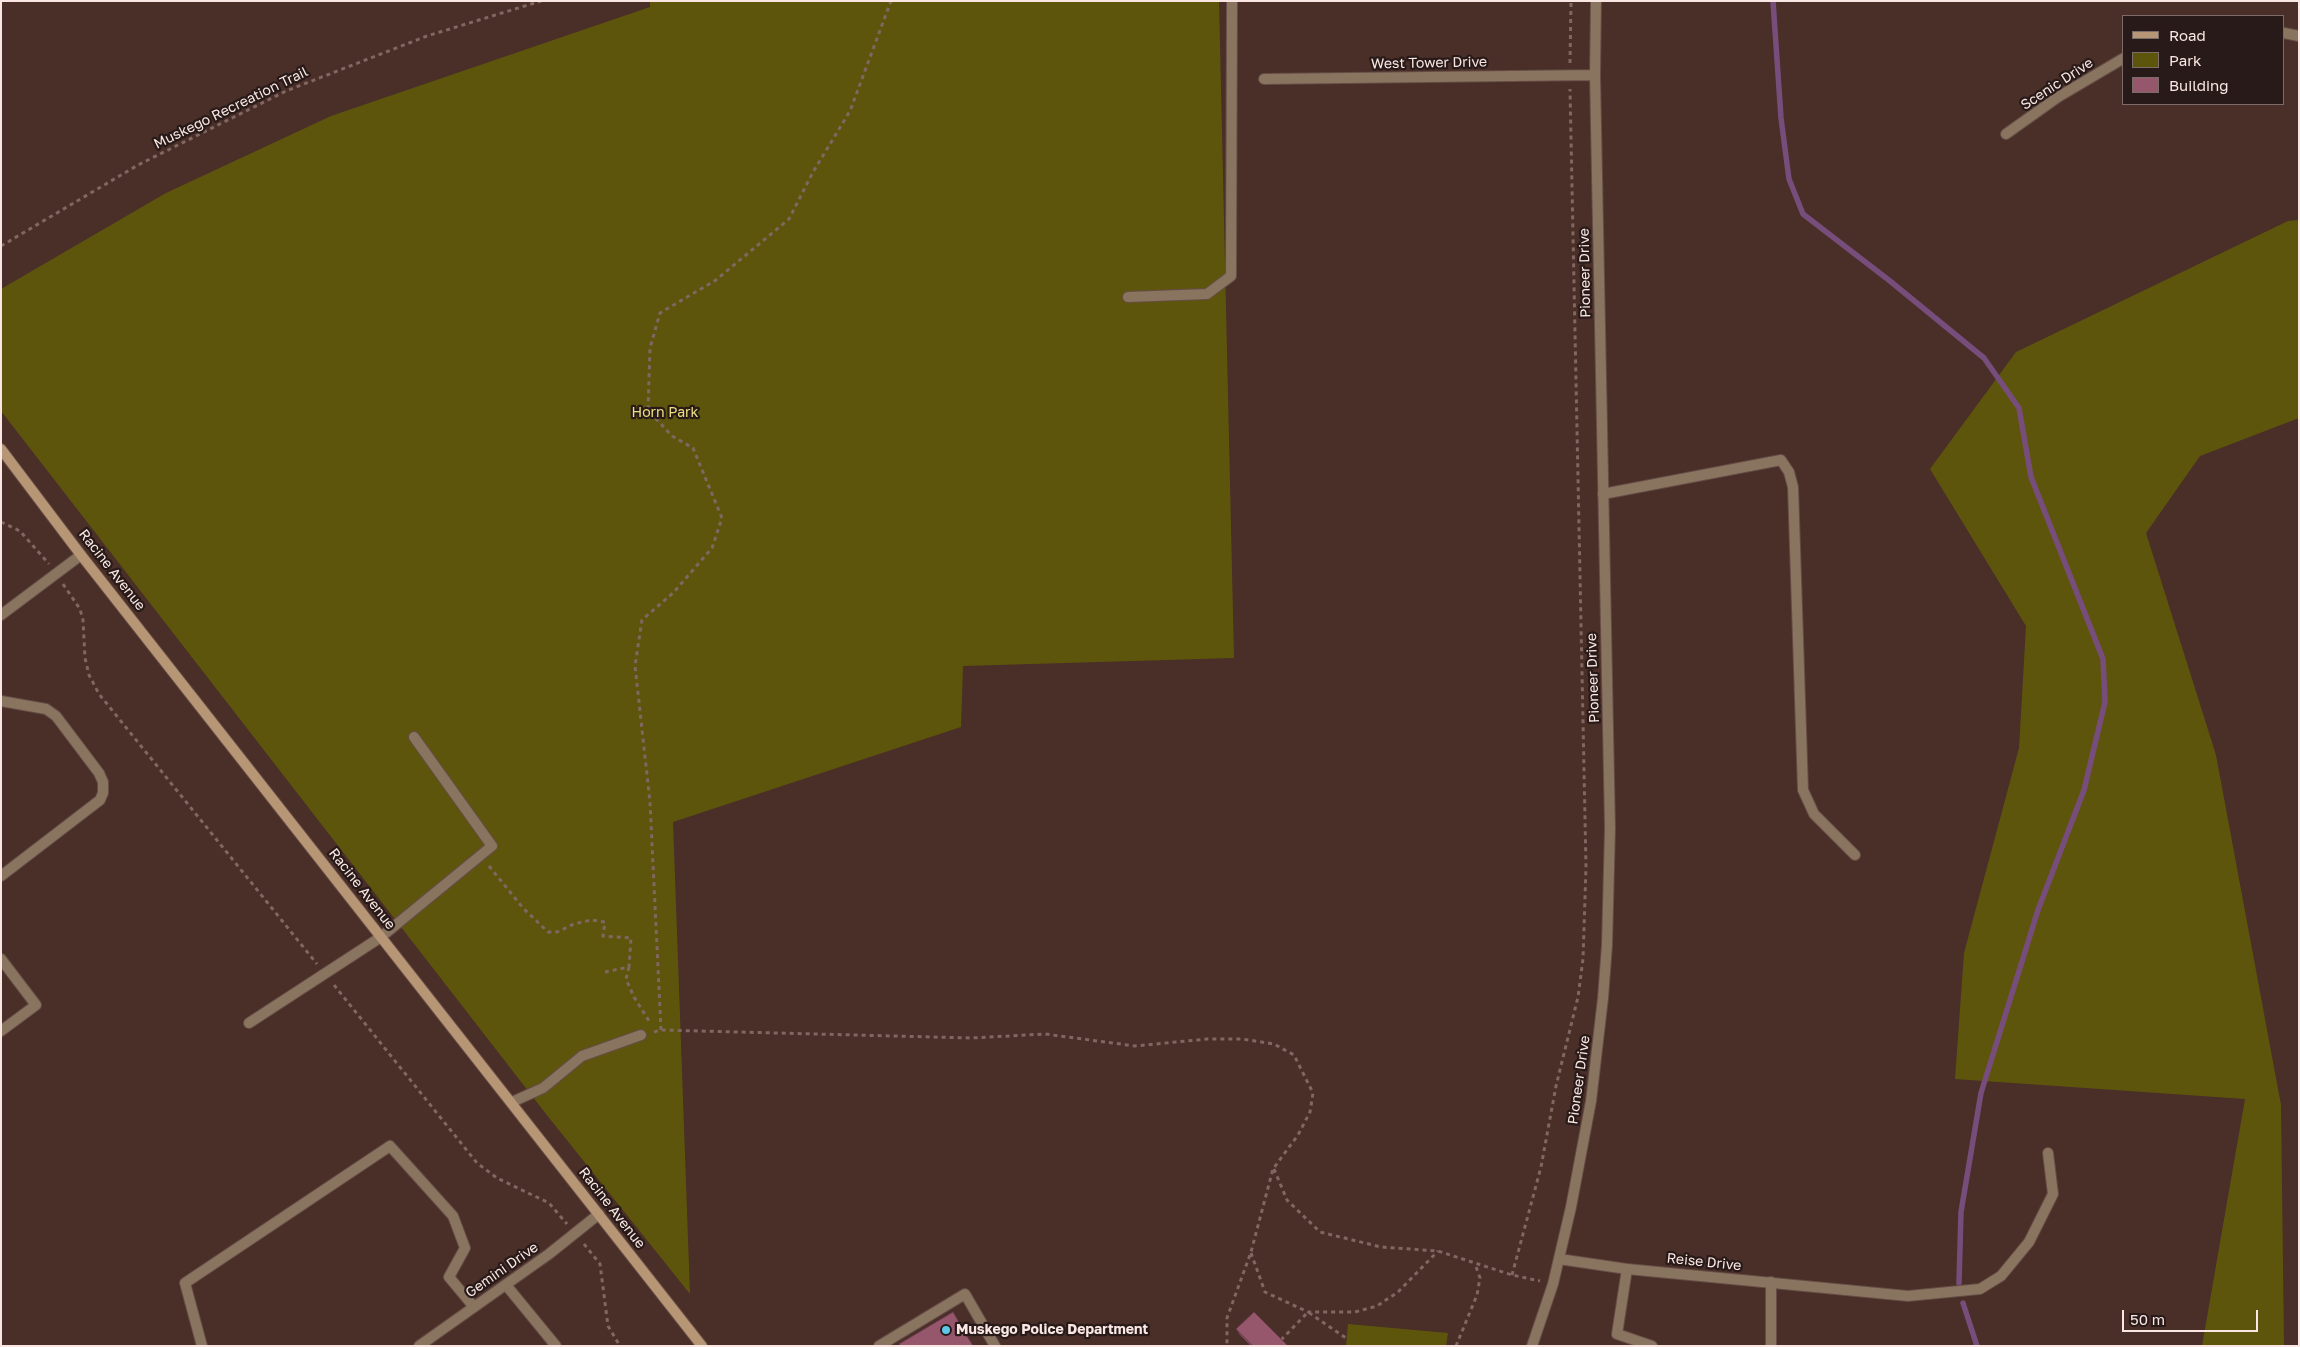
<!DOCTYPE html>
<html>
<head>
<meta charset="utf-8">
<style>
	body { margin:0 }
	#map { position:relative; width:2300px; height:1347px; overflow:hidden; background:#4a2e28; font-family:"Golos Text",sans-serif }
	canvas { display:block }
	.frame { position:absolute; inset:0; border:2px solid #fae7e3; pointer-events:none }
	.legend { position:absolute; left:2122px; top:15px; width:162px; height:90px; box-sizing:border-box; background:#271a18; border:1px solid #7b6c69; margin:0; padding:6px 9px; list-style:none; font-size:15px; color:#fae7e3 }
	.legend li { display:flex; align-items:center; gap:10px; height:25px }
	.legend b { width:25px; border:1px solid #7b6c69 }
	.scale { position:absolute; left:2122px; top:1310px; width:136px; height:22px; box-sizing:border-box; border:2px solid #fae7e3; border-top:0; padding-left:6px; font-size:15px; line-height:18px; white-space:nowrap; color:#fae7e3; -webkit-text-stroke:4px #271a18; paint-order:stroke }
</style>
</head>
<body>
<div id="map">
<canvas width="2300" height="1347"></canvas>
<div class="frame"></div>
<ul class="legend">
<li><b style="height:6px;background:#b69675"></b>Road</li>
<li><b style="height:14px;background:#5e550d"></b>Park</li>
<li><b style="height:14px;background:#96566c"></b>Building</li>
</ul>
<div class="scale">50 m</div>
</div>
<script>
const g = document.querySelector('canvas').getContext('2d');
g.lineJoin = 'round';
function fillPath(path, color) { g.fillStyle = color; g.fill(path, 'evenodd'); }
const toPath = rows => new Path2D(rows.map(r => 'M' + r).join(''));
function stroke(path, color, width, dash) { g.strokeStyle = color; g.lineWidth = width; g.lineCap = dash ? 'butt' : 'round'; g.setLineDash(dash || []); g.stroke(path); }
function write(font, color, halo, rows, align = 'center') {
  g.font = font + ' "Golos Text",sans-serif'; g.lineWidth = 4.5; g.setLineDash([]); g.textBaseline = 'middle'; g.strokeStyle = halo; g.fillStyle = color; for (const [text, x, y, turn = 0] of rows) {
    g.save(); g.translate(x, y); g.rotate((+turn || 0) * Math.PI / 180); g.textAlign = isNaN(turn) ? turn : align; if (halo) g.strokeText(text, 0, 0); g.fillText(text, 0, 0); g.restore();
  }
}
const green = toPath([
	[650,1,1219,1,1234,658,963,666,961,727,673,822,690,1294,546,1114,1,411,1,289,166,193,331,116,650,7],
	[2299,220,2299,418,2200,456,2146,533,2216,755,2281,1105,2284,1346,2202,1346,2245,1099,1955,1079,1964,953,2019,748,2026,626,1930,469,2016,352,2288,221],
	[1348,1324,1448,1333,1446,1346,1346,1346]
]);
const stream = toPath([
	[1773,1,1781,118,1789,179,1803,214,1890,281,1984,358,2019,408,2031,477,2103,659,2105,702,2084,790,2038,910,1981,1093,1961,1212,1959,1283],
	[1963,1303,1977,1346]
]);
const path = toPath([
	[1570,63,1571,1],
	[1,246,138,165,286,91,427,36,541,1],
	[1,522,20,531,49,564],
	[63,584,80,609,83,620,85,658,89,675,99,694,317,964],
	[489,866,523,908,548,932,557,932,574,924,591,920,605,922,603,936,631,938,629,967,605,972],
	[629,967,626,979,634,997,651,1024],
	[334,985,477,1163,497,1178,549,1203,567,1224],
	[661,1030,650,802,635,666,642,620,674,592,712,548,722,518,693,448,672,436,648,410,650,348,660,313,716,280,789,219,813,172,850,111,891,1],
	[654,1032,661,1030,971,1038,1045,1034,1135,1046,1207,1039,1242,1039,1274,1044,1294,1055,1313,1093,1310,1112,1298,1135,1273,1169,1251,1252,1227,1318,1227,1346],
	[1274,1169,1287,1200,1320,1232,1381,1247,1438,1251,1512,1275,1540,1281],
	[584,1244,600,1264,608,1326,620,1346],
	[1251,1253,1265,1292,1308,1312,1355,1312,1377,1306,1398,1292,1438,1251],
	[1512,1275,1541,1167,1556,1086,1578,997,1583,959,1586,867,1570,89],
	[1281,1340,1308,1312,1346,1338],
	[1456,1346,1477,1295,1480,1278,1475,1264]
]);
const lane = toPath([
	[1128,297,1207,294,1231,276,1232,1],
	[1603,494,1781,460,1789,472,1793,487,1803,790,1814,814,1855,855],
	[1,701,46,709,56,716,99,773,103,782,103,793,100,800,1,876],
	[1,959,36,1005,1,1031],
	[249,1023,381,937,492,846,414,737],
	[512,1102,543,1088,582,1056,641,1035],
	[1627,1269,1617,1334,1652,1346],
	[1771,1282,1771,1346],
	[506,1285,556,1346],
	[1846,1290,1908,1296,1980,1289,2001,1276,2029,1242,2053,1194,2048,1153],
	[202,1346,185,1283,390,1146,453,1216,465,1248,449,1277,474,1307],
	[879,1346,965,1294,995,1346]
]);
const street = toPath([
	[2284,33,2299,36],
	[1264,79,1595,75],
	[2006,134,2058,97,2124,58],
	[1,615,81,555],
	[1559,1259,1627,1269,1846,1290],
	[419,1346,549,1254,599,1214],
	[1532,1346,1553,1284,1571,1207,1591,1101,1603,998,1607,945,1610,828,1595,75,1596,1]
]);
const secondary = toPath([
	[1,449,81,555,702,1346]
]);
const wall = toPath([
	[1236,1329,1288,1346,1251,1346,1240,1335]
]);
const building = toPath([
	[953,1312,973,1346,900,1346,899,1344,953,1312],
	[1254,1312,1288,1346,1253,1346,1236,1329,1254,1312]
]);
const markers = [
	[946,1330,5,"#5cc7e7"]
];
const streetNames = [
	["West Tower Drive",1429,63,-1],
	["Scenic Drive",2057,84,-33],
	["Muskego Recreation Trail",231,108,-26],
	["Pioneer Drive",1585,273,-91],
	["Racine Avenue",112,570,52],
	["Pioneer Drive",1593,678,-92],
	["Racine Avenue",362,889,52],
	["Pioneer Drive",1579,1080,-82],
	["Racine Avenue",612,1208,52],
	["Reise Drive",1704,1262,6],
	["Gemini Drive",502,1270,-35]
];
const parkNames = [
	["Horn Park",665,413]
];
const poiNames = [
	["Muskego Police Department",956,1330]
];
fillPath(green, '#5e550d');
stroke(stream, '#774d7b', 5.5);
stroke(lane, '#664c46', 12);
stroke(street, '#664c46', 12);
stroke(secondary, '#664c46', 12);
stroke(path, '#806761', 3, [4, 4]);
stroke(lane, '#88745f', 10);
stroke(street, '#88745f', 10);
stroke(secondary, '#b69675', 10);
fillPath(wall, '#814a5d');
fillPath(building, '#96566c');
stroke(building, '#693c4c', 1);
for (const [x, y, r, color] of markers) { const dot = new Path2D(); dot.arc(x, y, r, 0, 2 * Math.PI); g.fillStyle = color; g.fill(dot); stroke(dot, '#271a18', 2); }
write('14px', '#fae7e3', '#271a18', streetNames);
write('14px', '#ece080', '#271a18', parkNames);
write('bold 14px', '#fae7e3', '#271a18', poiNames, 'left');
</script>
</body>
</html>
